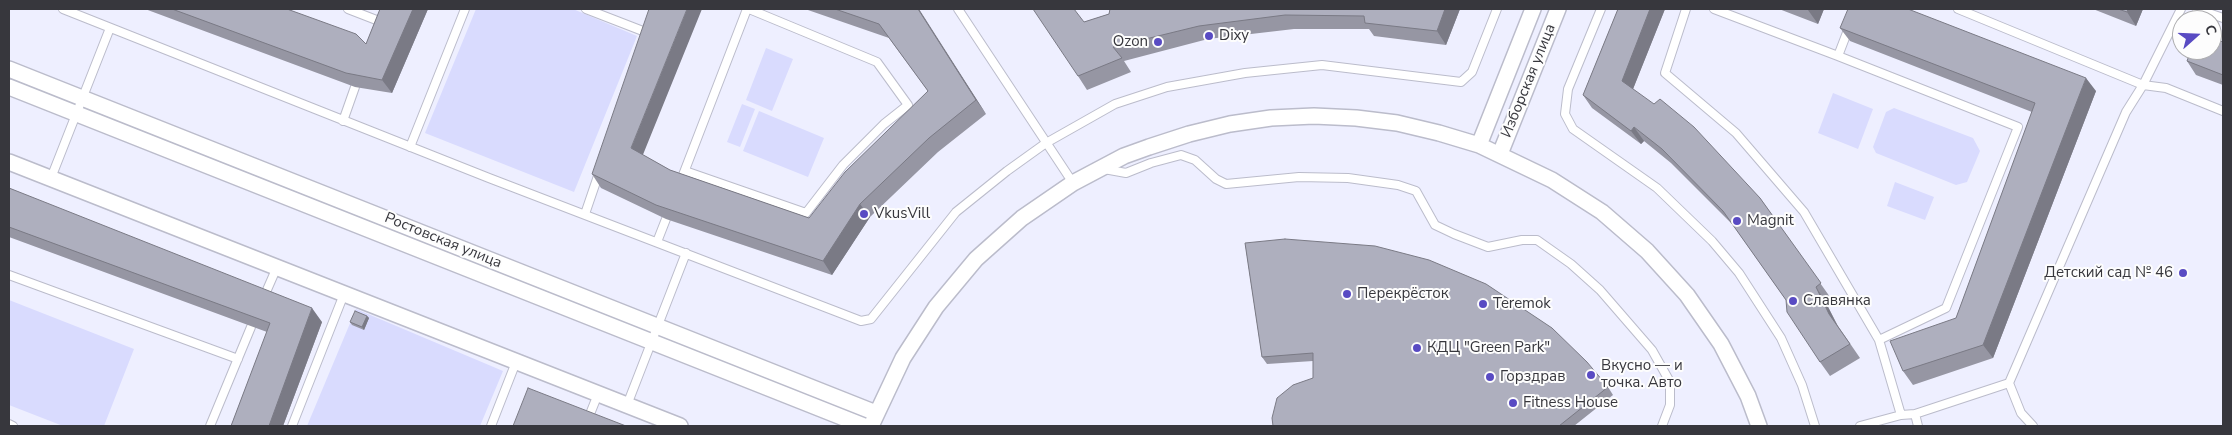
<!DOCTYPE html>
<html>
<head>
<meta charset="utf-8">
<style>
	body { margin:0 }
	#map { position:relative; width:2232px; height:435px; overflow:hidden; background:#eeefff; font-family:"Nunito Sans",sans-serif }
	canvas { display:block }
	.frame { position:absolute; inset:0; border:10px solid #37373d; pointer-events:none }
	.north { position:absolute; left:2172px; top:10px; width:50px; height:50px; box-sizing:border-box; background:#fdfdfd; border:1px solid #aeaeb0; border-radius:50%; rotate:70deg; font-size:14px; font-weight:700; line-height:20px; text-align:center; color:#37373d }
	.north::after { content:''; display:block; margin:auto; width:18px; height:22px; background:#594bc3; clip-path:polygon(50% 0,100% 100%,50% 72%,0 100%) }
</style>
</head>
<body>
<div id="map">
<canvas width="2232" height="435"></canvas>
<div class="frame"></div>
<div class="north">С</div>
</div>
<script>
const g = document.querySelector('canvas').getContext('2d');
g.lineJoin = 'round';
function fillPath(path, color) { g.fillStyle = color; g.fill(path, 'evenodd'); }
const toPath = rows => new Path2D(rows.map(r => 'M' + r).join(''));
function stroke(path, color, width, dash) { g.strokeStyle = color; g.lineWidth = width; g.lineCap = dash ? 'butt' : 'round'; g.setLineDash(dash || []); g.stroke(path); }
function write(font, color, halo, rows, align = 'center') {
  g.font = font + ' "Nunito Sans",sans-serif'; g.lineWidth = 4; g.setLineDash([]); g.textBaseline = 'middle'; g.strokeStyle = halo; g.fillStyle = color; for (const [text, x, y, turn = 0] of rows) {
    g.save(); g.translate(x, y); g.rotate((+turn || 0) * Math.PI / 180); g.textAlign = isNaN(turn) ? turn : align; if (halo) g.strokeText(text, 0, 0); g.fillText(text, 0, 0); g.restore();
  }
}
const green = toPath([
	[476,9,573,9,637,36,574,192,425,133],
	[766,48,793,59,772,111,746,100],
	[1833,93,1873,109,1858,149,1818,133],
	[742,104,755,109,740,147,727,142],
	[1894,108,1973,138,1980,151,1967,182,1956,185,1876,153,1873,147,1886,112],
	[759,111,824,138,808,177,743,151],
	[1895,182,1934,197,1925,220,1887,206],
	[9,300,134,349,104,426,63,426,9,405],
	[356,309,503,371,480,426,307,426]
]);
const service = toPath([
	[63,9,489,178,861,321,871,319,956,212,1007,171,1046,143,1115,104,1167,87,1245,73,1322,65,1461,82,1472,72,1497,9],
	[348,9,379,21],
	[586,9,648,33,647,35],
	[958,9,1073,183],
	[1601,9,1568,89,1565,114,1573,129,1657,188,1712,241,1739,273,1781,338,1802,385,1815,426],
	[1686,9,1665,73,1736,133,1804,212,1879,340,1901,415],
	[1714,9,1838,56,1856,9],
	[1958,9,2143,85,2166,88,2223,111],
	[2197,9,2223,18],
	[1838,56,2018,127,1946,308,1879,340],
	[343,121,355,87],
	[410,147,465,9],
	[1104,169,1126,173,1151,163,1181,155,1195,160,1216,179,1226,184,1299,177,1348,178,1398,185,1416,191,1435,225,1454,234,1488,247,1522,240,1537,240,1571,264,1600,290,1652,350,1670,382,1670,405,1662,426],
	[685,171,806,213,843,165,884,124,908,105,877,62,749,9],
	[683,175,747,9],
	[51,178,110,28],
	[585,214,599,173],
	[657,242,666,219],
	[9,275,238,359],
	[263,299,277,267],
	[627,405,686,253],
	[1915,414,1918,426],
	[588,419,598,394],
	[9,424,13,426],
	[210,426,251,327],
	[292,426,344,294],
	[491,426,516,362],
	[1860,426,1901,415,1915,414,2009,383],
	[2033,426,2021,413,2009,383,2126,112,2143,85,2181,9]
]);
const minor = toPath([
	[9,69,876,413],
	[9,87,864,426],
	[1479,145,1533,9],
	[1500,154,1558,9],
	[9,162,680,426],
	[871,426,903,358,936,307,976,259,1022,218,1073,183,1124,156,1149,147,1189,134,1230,124,1271,118,1314,116,1356,118,1397,123,1439,133,1479,145,1552,180,1602,212,1647,251,1687,295,1721,344,1748,396,1759,426]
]);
const wall = toPath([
	[145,9,287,9,366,44,380,9,428,9,392,93,355,87],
	[805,9,918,9,986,114,938,152,870,217,832,275,666,219,601,188,592,174,643,155,670,170,809,218,928,91,889,38],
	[1110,9,1460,9,1446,45,1374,36,1369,29,1294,29,1208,39,1124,61,1131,72,1087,90,1078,76,1084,22,1109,14],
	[1618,9,1665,9,1633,89,1760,198,1830,297,1825,301,1838,326,1860,358,1830,376,1820,362,1786,300,1733,225,1671,163,1644,141,1641,144,1592,108,1583,95],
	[1779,9,1824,9,1818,24],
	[2093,9,2143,9,2136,26],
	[1840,28,2096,91,1993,358,1913,385,1903,371,1956,318,2032,112,1850,41],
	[2223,42,2223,85,2196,75,2187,61],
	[9,188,322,322,283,426,231,426,267,332,9,237],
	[1245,243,1608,387,1613,395,1574,426,1273,426,1313,378,1313,361,1267,364,1262,357],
	[367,316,369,318,364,330,352,325,350,322]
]);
const shadedWall = toPath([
	[413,9,428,9,392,93,382,80],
	[687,9,702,9,640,162,631,148],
	[918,9,919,9,986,114,976,100],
	[1445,9,1460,9,1446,45,1437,31],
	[1650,9,1665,9,1631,94,1622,81],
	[1809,9,1824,9,1818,24,1808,10],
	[2128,9,2143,9,2136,26,2127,12],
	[2086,78,2096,91,1993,358,1983,345],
	[1634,127,1644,141,1641,144,1631,131],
	[860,204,870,217,832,275,823,261],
	[1816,287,1825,301,1838,327,1829,314],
	[312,308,322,322,283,426,269,426],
	[367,316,369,318,364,330,362,327]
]);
const building = toPath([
	[172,9,287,9,356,34,366,44,380,9,413,9,382,80,346,73,172,9],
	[649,9,687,9,631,148,670,170,809,218,845,172,928,91,879,24,835,9,918,9,976,100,929,138,860,204,823,261,656,205,592,174,649,9],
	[1033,9,1074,9,1084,22,1109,14,1110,9,1445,9,1437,31,1365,23,1364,16,1285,15,1199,26,1113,47,1122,58,1078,76,1033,9],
	[1618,9,1650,9,1622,81,1654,104,1660,99,1694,127,1760,198,1821,283,1816,287,1829,314,1850,344,1820,362,1787,312,1786,300,1723,211,1662,149,1634,127,1631,131,1583,95,1618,9],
	[1848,9,1908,9,2086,78,1983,345,1903,371,1890,341,1956,318,2035,103,1840,28,1848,9],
	[2118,9,2128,9,2127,12,2118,9],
	[2212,38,2223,42,2223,75,2187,61,2191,50,2212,50,2212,38],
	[9,188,312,308,269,426,231,426,270,323,9,227,9,188],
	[1285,239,1375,246,1429,260,1486,284,1552,328,1587,362,1608,387,1559,426,1273,426,1272,418,1277,398,1293,385,1313,378,1313,353,1262,357,1245,243,1285,239],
	[355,311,367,316,362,327,350,322,355,311],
	[528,388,626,426,513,426,528,388]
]);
const markers = [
	[1209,36,5,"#594bc3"],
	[1158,42,5,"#594bc3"],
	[864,214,5,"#594bc3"],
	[1737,221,5,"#594bc3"],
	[2183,273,5,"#594bc3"],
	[1347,294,5,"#594bc3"],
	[1793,301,5,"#594bc3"],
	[1483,304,5,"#594bc3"],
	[1417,348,5,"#594bc3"],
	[1591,375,5,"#594bc3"],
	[1490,377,5,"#594bc3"],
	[1513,403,5,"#594bc3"]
];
const poiNames = [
	["Dixy",1219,36],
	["Ozon",1148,42,"right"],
	["VkusVill",874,214],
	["Magnit",1747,221],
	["Детский сад № 46",2173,273,"right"],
	["Перекрёсток",1357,294],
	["Славянка",1803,301],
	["Teremok",1493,304],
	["КДЦ \"Green Park\"",1427,348],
	["Вкусно — и",1601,366],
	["точка. Авто",1601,383],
	["Горздрав",1500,377],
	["Fitness House",1523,403]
];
const streetNames = [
	["Изборская улица",1529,81,-68],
	["Ростовская улица",443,241,22]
];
fillPath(green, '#d9dbfe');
stroke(service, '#bbbccb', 10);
stroke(minor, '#bbbccb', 18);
stroke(service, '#fff', 8);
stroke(minor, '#fff', 15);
fillPath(wall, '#9696a3');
fillPath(shadedWall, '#7a7a85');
fillPath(building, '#aeafbe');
stroke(building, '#7a7a85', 1);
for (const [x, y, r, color] of markers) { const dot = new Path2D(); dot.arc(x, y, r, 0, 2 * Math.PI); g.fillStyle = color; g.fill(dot); stroke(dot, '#fdfdfd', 2); }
write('15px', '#37373d', '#fdfdfd', poiNames, 'left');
write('15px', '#37373d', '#fdfdfd', streetNames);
</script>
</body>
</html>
